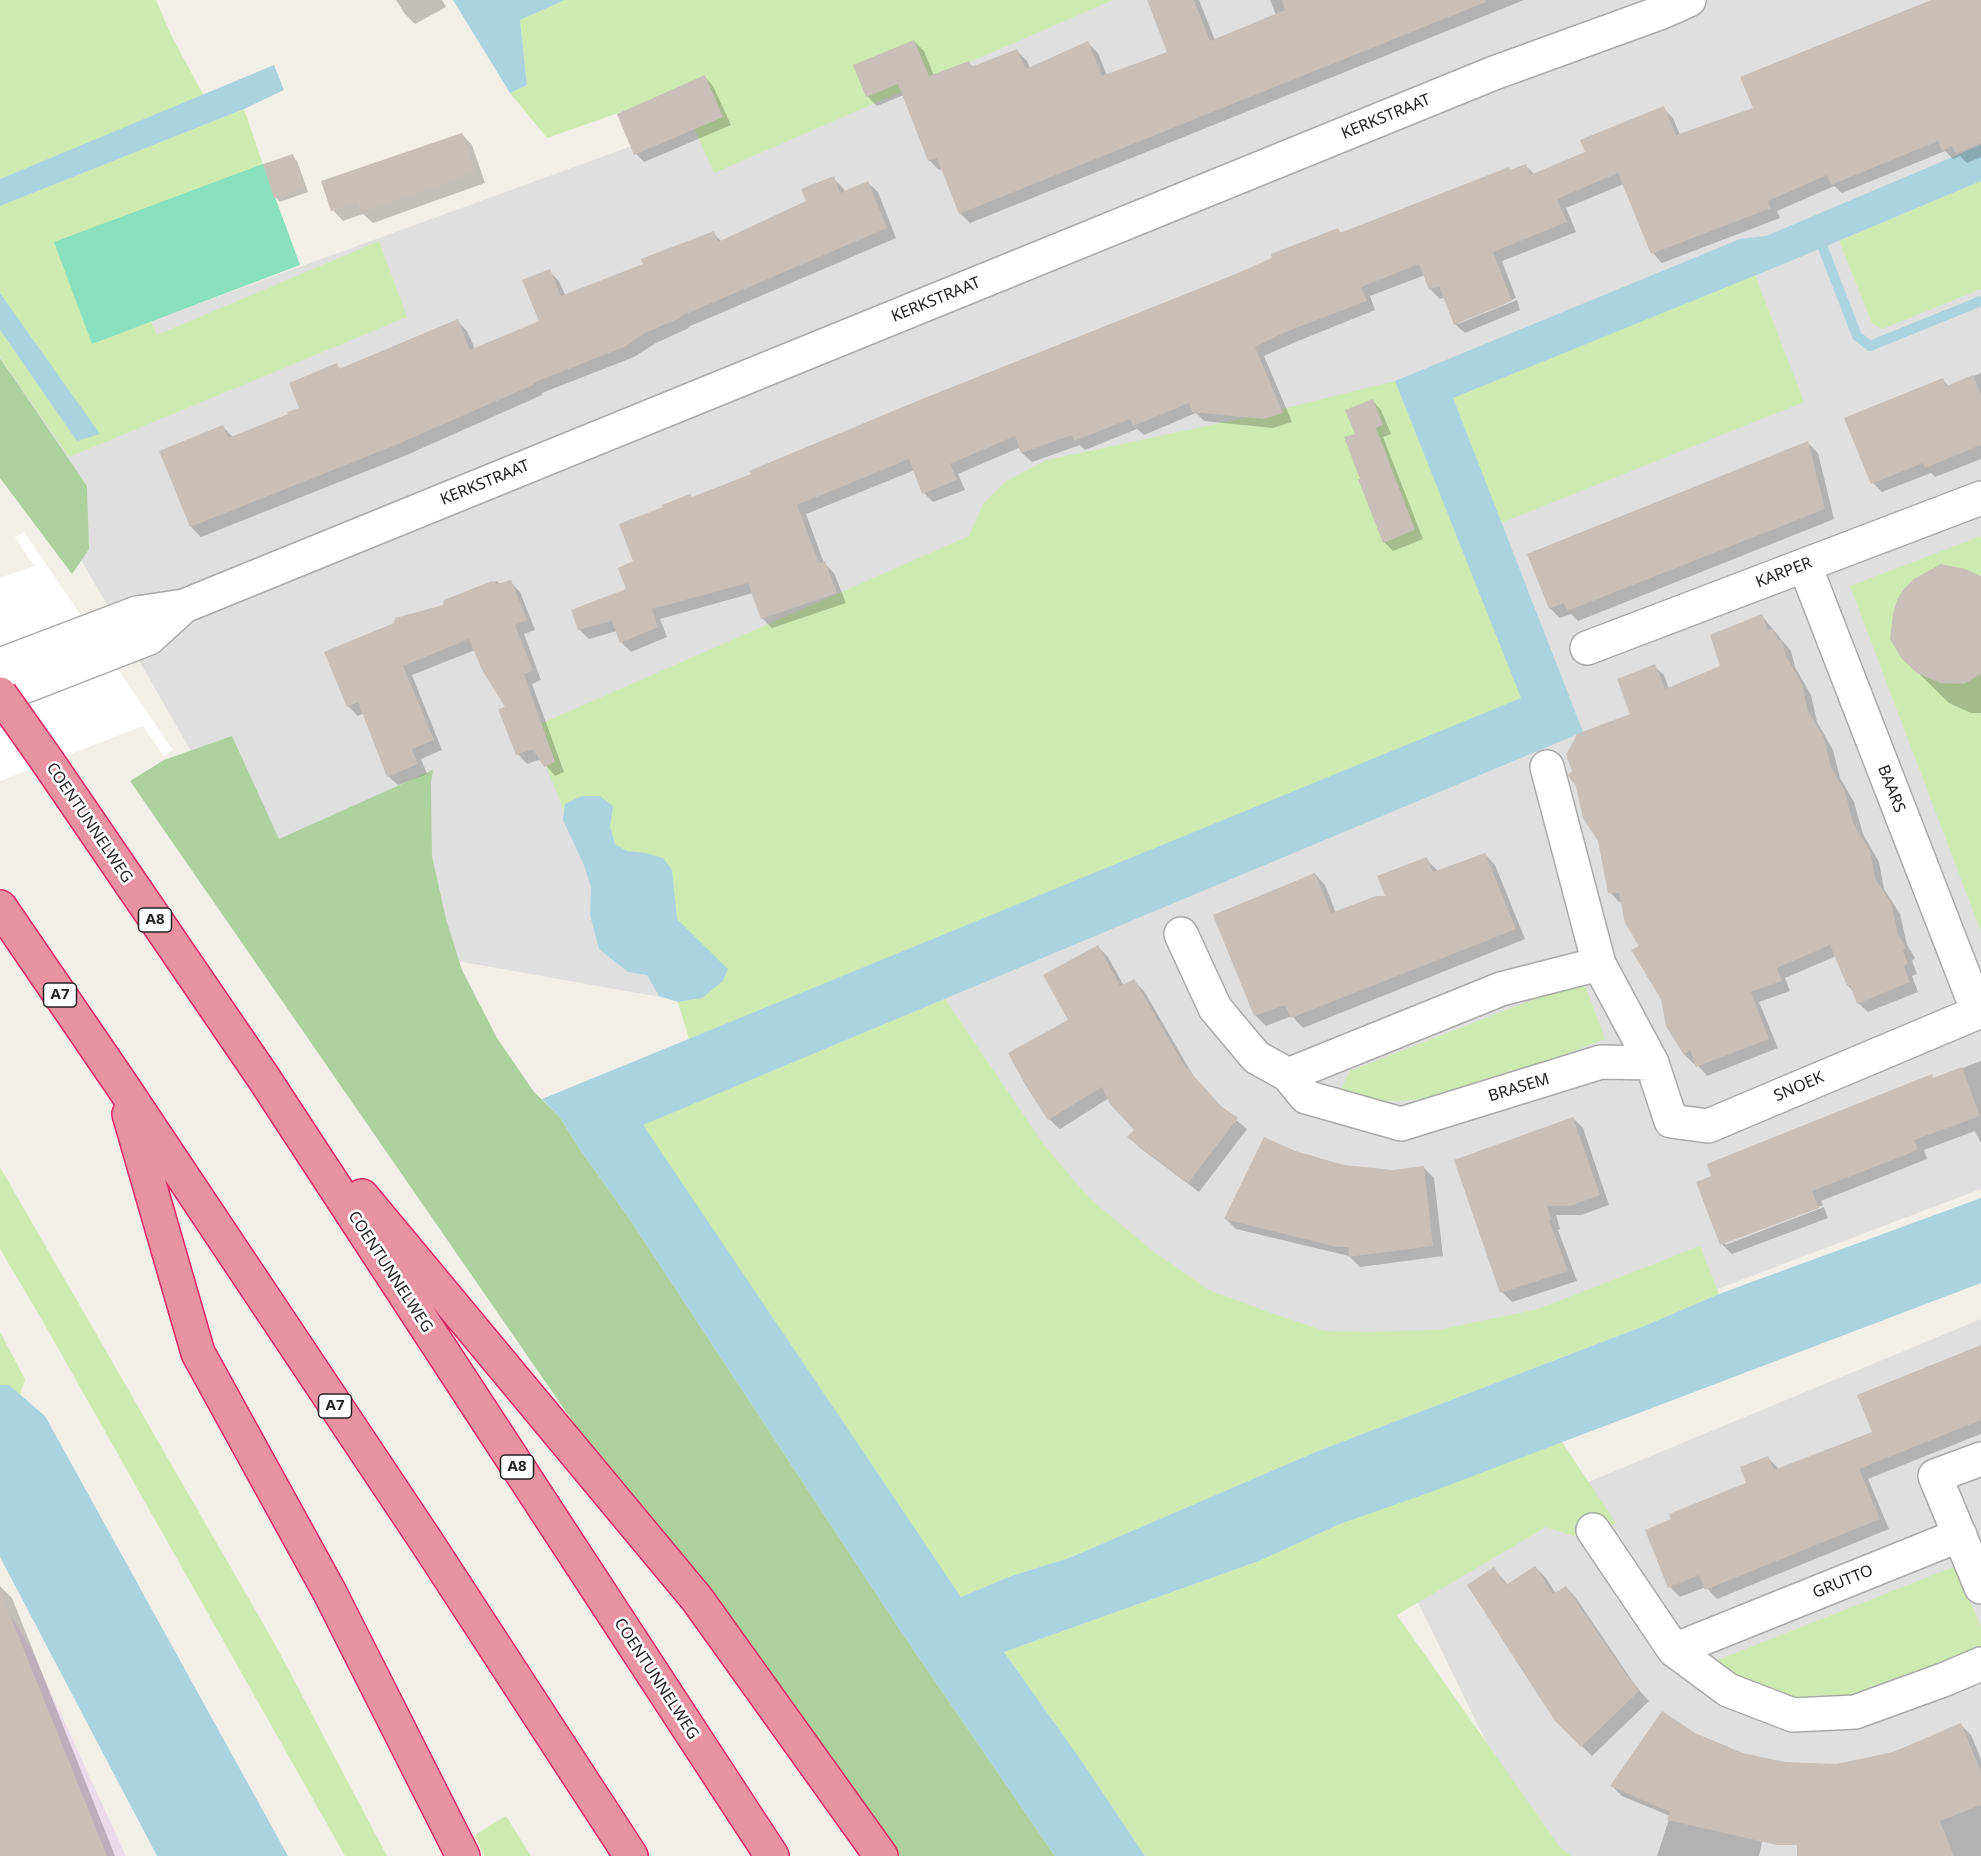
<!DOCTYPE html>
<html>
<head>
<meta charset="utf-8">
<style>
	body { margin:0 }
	canvas { display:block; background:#f2efe9 }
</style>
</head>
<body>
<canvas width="1981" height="1856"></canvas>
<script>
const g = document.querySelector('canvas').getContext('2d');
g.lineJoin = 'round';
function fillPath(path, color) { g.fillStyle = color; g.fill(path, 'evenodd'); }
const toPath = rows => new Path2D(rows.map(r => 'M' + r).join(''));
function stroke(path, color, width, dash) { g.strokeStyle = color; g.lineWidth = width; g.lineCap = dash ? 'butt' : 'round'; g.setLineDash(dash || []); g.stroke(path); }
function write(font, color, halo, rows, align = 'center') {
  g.font = font + ' "Noto Sans",sans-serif'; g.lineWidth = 5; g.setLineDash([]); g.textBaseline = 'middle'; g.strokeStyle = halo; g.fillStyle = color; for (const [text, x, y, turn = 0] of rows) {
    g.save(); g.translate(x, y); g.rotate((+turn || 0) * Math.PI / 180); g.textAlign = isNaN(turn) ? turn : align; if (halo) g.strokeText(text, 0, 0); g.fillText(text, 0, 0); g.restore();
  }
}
const residential = toPath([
	[1023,0,1981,0,1981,1189,1322,1439,861,1033,295,932,0,419,0,376,945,32],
	[1981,1319,1981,1856,1562,1856,1501,1773,1398,1561]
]);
const industrial = toPath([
	[0,1598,31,1649,126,1856,0,1856]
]);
const grass = toPath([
	[0,0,156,0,171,35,204,96,0,179],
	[565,0,1113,0,714,173,678,92,547,138,510,93,527,85,520,20],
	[244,109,272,191,120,254,157,335,379,241,407,317,69,457,0,357,0,330,77,441,99,434,0,293,0,206],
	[1981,181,1981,289,1882,329,1872,323,1839,241],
	[1755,275,1804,402,1501,523,1453,398],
	[1395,381,1522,698,689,1039,678,1002,702,998,727,969,677,919,672,870,646,853,627,851,615,844,610,827,565,804,564,811,531,728,969,536,983,504,1006,481,1047,460,1258,415],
	[1981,536,1981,932,1850,586],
	[1583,980,1605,1039,1489,1083,1415,1100,1376,1102,1340,1091,1350,1071],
	[945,999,1044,1145,1090,1199,1154,1252,1209,1290,1274,1314,1325,1331,1370,1332,1438,1330,1538,1309,1700,1246,1719,1294,1649,1324,1318,1451,1069,1558,1011,1576,961,1597,642,1125],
	[0,1167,276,1646,387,1856,345,1856,42,1320,0,1249],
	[0,1332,25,1379,20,1395,9,1385,0,1385],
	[1562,1442,1616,1523,1586,1540,1546,1527,1397,1615,1559,1846,1571,1856,1145,1856,1083,1763,1004,1652,1259,1561,1340,1524],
	[1956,1566,1981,1628,1981,1648,1861,1696,1791,1700,1760,1694,1710,1663],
	[506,1816,531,1856,484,1856,475,1835]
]);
const forest = toPath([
	[0,358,87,486,89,549,72,574,0,478],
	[232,736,279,839,433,770,431,783,432,856,446,919,462,970,497,1038,534,1092,559,1116,583,1154,627,1215,902,1633,1055,1856,871,1856,663,1552,130,781,164,760]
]);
const pitch = toPath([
	[263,164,300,265,92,344,54,242]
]);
const water = toPath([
	[453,0,565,0,520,20,527,85,510,93],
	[274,65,284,90,244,109,0,206,0,179],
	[1981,145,1981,181,1781,265,1453,398,1583,732,643,1125,961,1597,1011,1576,1069,1558,1318,1451,1649,1324,1719,1294,1981,1198,1981,1283,1431,1492,1340,1524,1259,1561,1004,1652,1083,1763,1145,1856,1055,1856,902,1633,627,1215,583,1154,559,1116,542,1099,1521,698,1395,381,1740,239,1766,236],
	[0,293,100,434,77,441,0,330],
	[582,796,600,796,613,806,610,827,615,844,627,851,646,853,663,858,672,870,677,919,728,969,723,981,702,998,678,1002,659,996,647,975,628,972,599,949,590,915,591,887,584,865,563,820,565,804],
	[0,1385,9,1385,45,1416,288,1856,157,1856,0,1557]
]);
const pier = toPath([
	[24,532,173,750,164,756,143,726,0,781,0,578,34,566,15,537]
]);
const shadow = toPath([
	[396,0,442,0,446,7,415,24,405,14],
	[1159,0,1199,0,1215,40,1276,15,1270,0,1524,0,970,223,960,213,943,169,939,170,929,160,904,95,877,106,867,96,914,41,924,51,934,76,968,62,974,68,1017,51,1027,61,1030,68,1088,43,1098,53,1107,76,1169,53],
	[1933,0,1981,0,1981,157,1967,163,1960,156,1953,159,1945,151,1842,193,1834,186,1777,211,1780,218,1662,263,1653,253,1624,184,1566,208,1576,232,1502,261,1516,298,1458,321,1458,324,1517,300,1520,310,1465,333,1455,324,1445,297,1440,299,1430,289,1425,275,1370,296,1375,310,1293,343,1264,356,1292,422,1273,428,1204,421,1196,413,1144,435,1137,429,1085,450,1080,445,1032,462,1022,453,1021,447,958,474,965,490,933,502,924,493,915,470,806,514,824,563,834,573,846,603,772,628,762,618,753,593,660,619,667,637,631,652,622,643,617,631,589,639,579,629,628,590,635,562,693,498,1232,277,1337,229,1342,234,1525,165,1534,174,1587,152,1663,108,1673,118,1680,135,1755,109],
	[705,77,713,86,731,125,644,162,636,154],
	[462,134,472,145,485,183,373,223,363,214,343,221,333,210],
	[292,156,297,161,308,192,280,202,275,197],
	[833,178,843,188,845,192,868,183,878,192,896,238,688,327,689,328,656,343,634,357,542,393,542,395,402,457,201,537,191,527,161,452,223,427,233,437,301,409,336,365,341,370,457,321,467,331,475,349,541,322,549,271,559,281,565,295,645,265,713,233,722,242,808,202],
	[1981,373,1981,459,1935,477,1931,473,1882,492,1873,483,1942,379,1949,386],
	[1373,401,1381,410,1391,434,1383,437,1423,539,1393,551,1384,542,1357,435],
	[1807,442,1818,453,1834,519,1578,621,1571,614,1560,618,1550,608],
	[1981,580,1981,713,1971,713,1949,703,1903,658],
	[497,581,502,586,511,583,520,592,535,630,524,634,541,680,532,684,564,772,555,776,541,759,527,764,518,754,508,707,475,650,412,675,442,750,421,759,427,774,398,785,388,776,364,713,358,716,348,706,444,606,445,601],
	[1762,616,1791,651,1795,667,1811,695,1817,722,1833,750,1840,778,1854,802,1863,834,1879,862,1884,889,1900,914,1907,945,1915,958,1912,961,1917,974,1912,976,1918,992,1868,1012,1858,1003,1854,992,1848,986,1836,956,1785,978,1790,991,1759,1002,1778,1048,1707,1076,1696,1063,1694,1064,1685,1055,1668,1025,1662,998,1622,902,1619,902,1610,892,1632,715,1654,666,1664,675,1669,689,1722,667],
	[1485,854,1495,865,1525,939,1303,1028,1292,1016,1266,1026,1255,1015,1315,874,1325,885,1336,913,1387,898,1426,859,1438,871],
	[1098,947,1108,957,1124,986,1134,981,1144,991,1194,1077,1223,1109,1247,1129,1199,1192,1139,1147,1129,1137,1136,1131,1109,1098,1060,1129,1049,1119,1070,1021],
	[1981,1061,1981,1143,1975,1131,1924,1150,1927,1159,1821,1201,1823,1205,1725,1242,1725,1245,1824,1207,1828,1218,1732,1254,1722,1244,1931,1076,1934,1079],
	[1573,1118,1583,1128,1609,1205,1581,1215,1556,1215,1560,1229,1558,1230,1577,1281,1512,1302,1502,1292],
	[1294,1153,1344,1167,1393,1172,1424,1168,1434,1178,1443,1256,1360,1267,1349,1256,1236,1229,1226,1219],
	[1981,1347,1981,1434,1868,1479,1889,1529,1717,1599,1706,1587,1680,1597,1670,1587,1768,1458,1779,1469,1874,1433],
	[1535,1567,1546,1578,1556,1594,1566,1587,1576,1598,1637,1688,1649,1701,1592,1756,1556,1720,1494,1569,1508,1585],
	[0,1586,12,1598,115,1856,0,1856],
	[1961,1725,1971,1735,1981,1759,1981,1856,1938,1856,1897,1752],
	[1695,1734,1778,1770,1759,1856,1657,1856,1670,1816,1622,1796,1612,1786]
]);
const stream = toPath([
	[1818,235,1857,336,1870,346,1981,301]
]);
const building = toPath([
	[1147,0,1194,0,1210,41,1285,10,1282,0,1485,0,1486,2,959,214,937,158,928,161,898,84,866,97,853,65,914,40,929,76,969,61,971,67,1017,49,1026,69,1088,41,1102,76,1167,52],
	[1931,0,1981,0,1981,143,1956,154,1952,146,1942,151,1938,141,1831,185,1827,175,1768,201,1771,208,1651,254,1618,173,1557,199,1567,222,1493,252,1512,301,1454,325,1439,286,1429,290,1419,264,1361,287,1367,301,1283,333,1255,347,1283,413,1263,419,1192,412,1189,403,1133,426,1130,419,1074,441,1072,435,1021,453,1015,436,950,464,957,480,922,494,909,459,797,505,819,563,825,561,837,593,761,619,748,583,652,609,658,627,620,643,612,621,578,630,571,610,626,589,618,568,633,561,619,524,663,507,662,505,690,494,692,497,751,474,749,471,922,399,1231,276,1272,258,1271,254,1338,228,1340,233,1509,167,1510,170,1526,164,1530,175,1585,152,1580,140,1664,106,1676,135,1753,108,1740,77],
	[705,75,723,117,634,155,617,114],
	[462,133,475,172,361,213,357,202,331,211,321,181],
	[293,154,305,188,274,198,263,164],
	[834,176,840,193,868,181,887,228,679,317,680,318,645,333,624,347,533,383,533,385,391,447,190,527,159,451,223,425,228,438,288,414,287,412,299,408,289,383,337,363,339,369,458,319,470,350,539,321,522,280,550,269,561,296,643,264,641,259,714,231,718,242,806,201,801,189],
	[1973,375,1981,395,1981,445,1925,468,1923,463,1871,484,1844,418,1943,378,1946,386],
	[1373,399,1383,425,1376,428,1415,530,1383,543,1358,479,1360,479,1344,437,1355,434,1345,410],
	[1808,441,1825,509,1567,611,1564,603,1549,609,1527,554],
	[1941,564,1965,569,1981,576,1981,674,1964,684,1940,683,1917,673,1902,659,1890,639,1893,614,1897,600,1904,589,1914,579],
	[511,580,527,620,515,625,533,671,524,674,555,762,544,767,533,749,516,755,498,709,505,707,482,670,469,639,403,666,434,740,412,749,418,764,387,777,358,702,347,707,324,652,394,623,395,618,443,605,444,600,492,581,497,584],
	[1762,614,1768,630,1773,629,1778,640,1782,640,1786,656,1802,684,1808,711,1824,738,1831,767,1845,791,1853,823,1870,851,1875,878,1891,903,1898,934,1906,948,1903,951,1908,964,1904,966,1910,982,1857,1004,1850,985,1847,986,1830,945,1777,968,1782,981,1751,992,1769,1039,1696,1067,1690,1050,1684,1055,1666,1026,1661,999,1631,950,1639,946,1625,923,1619,893,1608,893,1598,841,1583,818,1576,787,1568,775,1572,771,1566,755,1577,734,1630,714,1617,679,1655,664,1665,689,1720,666,1710,635],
	[1485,853,1516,929,1291,1018,1285,1005,1254,1016,1213,915,1315,873,1331,913,1376,896,1385,896,1377,876,1427,857,1433,872],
	[1098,945,1120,986,1134,979,1184,1065,1221,1106,1238,1118,1188,1183,1127,1137,1134,1130,1110,1104,1102,1087,1048,1120,1026,1086,1008,1053,1068,1020,1043,975],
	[1962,1067,1980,1116,1914,1140,1918,1149,1908,1154,1812,1191,1819,1208,1720,1245,1696,1182,1711,1176,1707,1164,1932,1074,1933,1078],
	[1573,1117,1600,1195,1570,1206,1547,1206,1551,1219,1549,1220,1568,1271,1500,1293,1454,1160],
	[1264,1137,1295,1151,1344,1165,1393,1170,1424,1166,1433,1246,1348,1257,1349,1247,1337,1247,1224,1219],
	[1981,1345,1981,1420,1859,1469,1880,1519,1705,1590,1699,1575,1668,1588,1645,1530,1671,1519,1669,1514,1746,1483,1740,1467,1768,1456,1774,1470,1872,1432,1857,1395],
	[1535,1566,1553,1594,1566,1586,1627,1676,1640,1690,1581,1747,1555,1721,1467,1585,1494,1567,1506,1585],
	[1,1593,107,1856,0,1856,0,1594],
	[1662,1711,1695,1733,1743,1753,1784,1762,1837,1764,1893,1752,1961,1723,1981,1772,1981,1805,1940,1821,1954,1856,1797,1856,1797,1845,1777,1845,1667,1820,1670,1812,1610,1786]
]);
const minor = toPath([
	[1805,566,1978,1012],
	[1587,648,1981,498],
	[0,665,137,613,184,606,1494,73,1662,12,1689,0],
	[0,696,149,638,184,606],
	[1547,767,1599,964,1652,1063,1671,1121,1708,1126,1981,1011],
	[1181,934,1215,1008,1256,1057,1288,1075,1306,1097,1401,1124,1601,1062,1652,1063],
	[1288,1075,1501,989,1599,964],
	[1981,1459,1935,1476,1981,1587],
	[1593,1530,1674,1650,1728,1690,1793,1715,1855,1712,1943,1680,1981,1664],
	[1674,1650,1960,1535]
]);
const highway = toPath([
	[48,762,263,1077,772,1856],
	[0,907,121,1084,426,1541,631,1856],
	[129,1114,198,1353,329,1591,463,1856],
	[362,1196,697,1599,881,1856]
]);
const highwayBridge = toPath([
	[0,694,48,762]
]);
const shields = [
	[155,920,33],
	[60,995,33],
	[335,1406,33],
	[517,1467,33]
];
const shieldNames = [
	["A8",155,920],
	["A7",60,995],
	["A7",335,1406],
	["A8",517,1467]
];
const streetNames = [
	["KERKSTRAAT",1386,117,-22],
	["KERKSTRAAT",936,300,-22],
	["KERKSTRAAT",485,483,-22],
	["KARPER",1784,573,-21],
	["BAARS",1891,789,69],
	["COENTUNNELWEG",89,823,56],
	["SNOEK",1799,1087,-23],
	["BRASEM",1519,1088,-17],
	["COENTUNNELWEG",390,1272,57],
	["GRUTTO",1843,1582,-22],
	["COENTUNNELWEG",656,1679,57]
];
fillPath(residential, '#e0dfdf');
fillPath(industrial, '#ebdbe8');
fillPath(grass, '#cdebb0');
fillPath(forest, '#add19e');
fillPath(pitch, '#88e0be');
fillPath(water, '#aad3df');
fillPath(pier, '#fff');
fillPath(shadow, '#0003');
stroke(stream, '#aad3df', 10);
fillPath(building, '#c7bfb8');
stroke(minor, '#a9a9a9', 36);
stroke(highway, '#dc2a67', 36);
stroke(minor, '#fff', 33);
stroke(highway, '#e892a2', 33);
stroke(highwayBridge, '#dc2a67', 36, []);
stroke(highwayBridge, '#e892a2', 33);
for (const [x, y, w] of shields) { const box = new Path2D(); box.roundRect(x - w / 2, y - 12, w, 24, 4.5); g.fillStyle = '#fff'; g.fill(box); stroke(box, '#222', 1.5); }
write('bold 15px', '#222', null, shieldNames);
write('16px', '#222', '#fff', streetNames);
</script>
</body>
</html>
